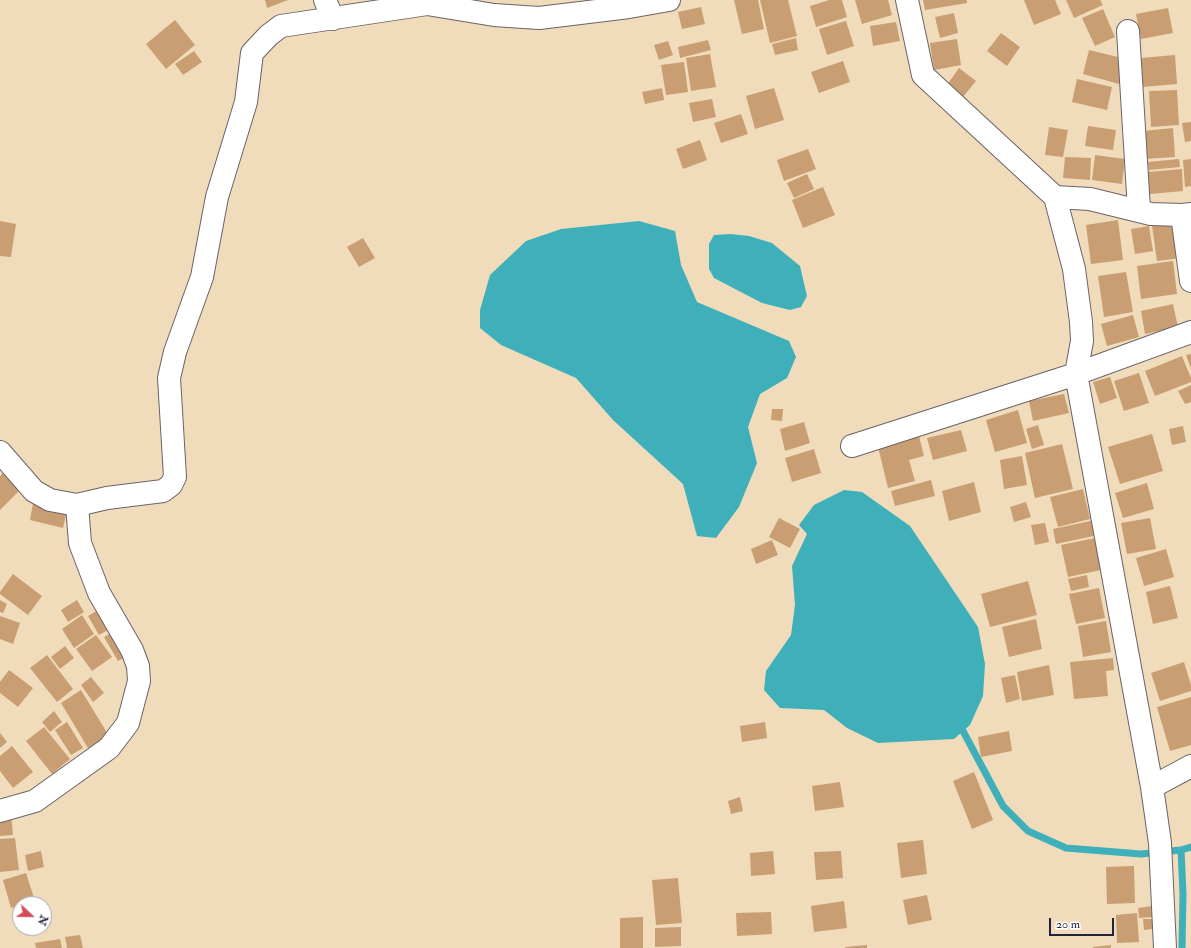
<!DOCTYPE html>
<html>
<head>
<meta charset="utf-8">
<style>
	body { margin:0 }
	#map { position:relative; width:1191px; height:948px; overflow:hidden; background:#f0dcbb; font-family:"IM FELL Double Pica",serif }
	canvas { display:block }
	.north { position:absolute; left:12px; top:896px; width:40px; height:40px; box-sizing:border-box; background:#fff; border:1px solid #a7a7b1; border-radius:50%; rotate:112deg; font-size:11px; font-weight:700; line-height:16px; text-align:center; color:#22223b }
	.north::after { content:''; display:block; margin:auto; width:14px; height:18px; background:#d1495b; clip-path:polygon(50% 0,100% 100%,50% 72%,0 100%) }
	.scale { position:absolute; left:1049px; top:918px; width:65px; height:18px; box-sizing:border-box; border:2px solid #22223b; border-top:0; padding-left:5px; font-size:12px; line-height:14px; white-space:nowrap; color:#22223b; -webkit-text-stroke:3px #fff; paint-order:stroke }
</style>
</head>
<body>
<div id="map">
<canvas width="1191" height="948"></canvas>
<div class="north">N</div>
<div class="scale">20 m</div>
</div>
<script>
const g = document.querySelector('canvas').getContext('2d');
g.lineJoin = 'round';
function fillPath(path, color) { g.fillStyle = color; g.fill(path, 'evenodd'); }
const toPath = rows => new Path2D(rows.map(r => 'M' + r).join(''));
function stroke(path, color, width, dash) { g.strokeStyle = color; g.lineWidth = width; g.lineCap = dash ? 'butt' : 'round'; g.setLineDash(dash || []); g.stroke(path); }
const water = toPath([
	[639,221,675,231,681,265,697,302,789,341,796,357,787,378,760,394,748,427,757,463,739,507,716,538,697,536,683,484,613,420,576,378,501,345,480,328,480,310,490,275,526,241,561,229],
	[731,234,749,236,772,243,800,266,807,296,801,307,790,310,762,303,714,278,709,269,709,244,714,235],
	[844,490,862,492,910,526,978,627,985,664,983,696,970,725,954,739,878,743,847,728,824,710,780,708,764,690,766,671,791,635,795,605,792,566,807,534,799,525,814,505]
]);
const stream = toPath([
	[963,731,1003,806,1028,831,1066,848,1141,854,1181,850,1191,847],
	[1181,850,1183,894,1182,948]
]);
const building = toPath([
	[265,0,288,0,267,8],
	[734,0,758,0,764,29,742,34],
	[760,0,788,0,797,36,770,43],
	[829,0,842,0,847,17,816,27,810,6],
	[855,0,888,0,892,15,862,24],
	[923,0,967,0,967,3,925,10],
	[1024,0,1055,0,1061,14,1034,25],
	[1066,0,1100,0,1103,5,1074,18],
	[701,7,705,24,682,29,678,12],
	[1168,8,1173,33,1141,39,1136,14],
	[1103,9,1115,37,1095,46,1082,18],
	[954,13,958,33,940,38,935,17],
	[175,20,195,45,166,69,146,44],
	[846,21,854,46,827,55,819,29],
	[896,22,900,41,873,46,870,26],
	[1001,33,1020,47,1007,66,987,51],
	[796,38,798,50,775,55,772,44],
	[957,39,961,65,934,70,930,43],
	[708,40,711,50,680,58,678,47],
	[668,41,673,55,659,60,654,45],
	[1089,50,1126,59,1119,84,1083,74],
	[194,51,202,62,183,75,175,64],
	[710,54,716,87,691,91,686,58],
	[1175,55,1177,84,1143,87,1141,58],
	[843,61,850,82,819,93,811,72],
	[684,62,688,92,666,95,661,65],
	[959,68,976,81,963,97,947,85],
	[1077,79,1112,87,1107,110,1072,102],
	[662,88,664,100,645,104,642,92],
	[774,88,784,120,755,129,746,96],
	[1177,90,1179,125,1151,127,1149,91],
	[712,99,716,117,693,122,689,103],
	[741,114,748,134,721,143,714,123],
	[1191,122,1191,141,1185,142,1182,123],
	[1088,126,1116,130,1113,150,1085,146],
	[1049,127,1068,130,1063,157,1045,155],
	[1173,128,1175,157,1145,159,1143,131],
	[700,140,707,160,683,169,676,149],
	[808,149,816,169,784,181,777,160],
	[1095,155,1125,159,1122,184,1092,180],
	[1065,157,1091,158,1090,180,1063,178],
	[1179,159,1180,167,1149,170,1148,162],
	[1191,159,1191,186,1185,187,1183,160],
	[1182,169,1183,191,1150,194,1148,172],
	[807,174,814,189,794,198,787,183],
	[823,187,835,215,803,228,792,200],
	[1118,220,1123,260,1091,264,1086,225],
	[0,221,16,224,11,257,0,256],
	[1177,223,1181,258,1157,261,1152,226],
	[1149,226,1153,251,1135,254,1131,229],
	[363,238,375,258,359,267,347,247],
	[1173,261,1177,294,1141,299,1137,266],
	[1126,272,1133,312,1104,317,1098,276],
	[1173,304,1178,327,1145,334,1141,311],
	[1133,315,1139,337,1107,346,1101,324],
	[1191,354,1191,369,1186,355],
	[1182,356,1191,378,1191,382,1155,396,1145,371],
	[1139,373,1149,403,1124,411,1114,381],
	[1110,377,1117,398,1100,404,1093,382],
	[1191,385,1191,402,1185,404,1178,391],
	[1064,394,1069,413,1033,421,1029,401],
	[772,409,783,409,782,421,771,420],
	[1018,410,1027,443,995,452,986,420],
	[804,422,810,443,785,451,780,429],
	[1038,425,1044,445,1032,449,1026,429],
	[1183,426,1186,442,1172,445,1169,429],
	[961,430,967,451,933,460,927,438],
	[1152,434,1163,471,1120,484,1108,447],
	[919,436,924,456,909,460,915,481,888,488,878,447],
	[1062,444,1073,489,1035,498,1025,453],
	[814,449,821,473,792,482,785,458],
	[1022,456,1027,485,1004,489,1000,460],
	[7,469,24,486,0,510,0,476],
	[931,480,935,496,895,506,891,491],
	[974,482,981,512,949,521,942,491],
	[1147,483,1154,509,1123,518,1115,493],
	[1083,489,1090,519,1058,527,1050,497],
	[34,498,68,506,63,528,30,520],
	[1026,502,1031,517,1014,522,1010,507],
	[779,518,800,529,790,548,769,537],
	[1150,518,1156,549,1127,554,1121,523],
	[1095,520,1098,535,1056,544,1053,529],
	[1045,523,1049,542,1035,545,1031,525],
	[1095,538,1101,570,1068,577,1061,545],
	[772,540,778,555,756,564,751,549],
	[1166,549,1174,577,1144,586,1136,558],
	[13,574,42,596,28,615,0,594,0,592],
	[1087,575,1089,587,1071,591,1068,579],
	[1028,581,1037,615,990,627,981,594],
	[1170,586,1178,618,1153,624,1146,592],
	[1099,588,1105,618,1076,624,1069,594],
	[0,600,7,604,3,613,0,612],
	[77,600,84,612,68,622,61,610],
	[100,609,110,629,99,635,88,616],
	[82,615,94,634,74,648,62,629],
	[0,616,20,623,13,644,0,639],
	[1036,619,1042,649,1009,657,1002,627],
	[1106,621,1111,652,1083,657,1078,626],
	[117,630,131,654,118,661,104,637],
	[96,635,112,657,92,671,76,649],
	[65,646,74,658,60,669,51,657],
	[47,655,73,689,57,702,30,668],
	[1113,658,1114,670,1106,671,1108,696,1074,699,1070,662],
	[1184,662,1191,685,1191,691,1160,701,1151,673],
	[1049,665,1054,695,1022,701,1017,672],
	[9,670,33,688,18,707,0,693,0,682],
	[1015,675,1020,699,1006,703,1001,678],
	[91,677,104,693,93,702,81,685],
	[81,690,109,736,88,748,61,703],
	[1191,697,1191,745,1170,751,1157,707],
	[54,711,62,722,50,732,42,722],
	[67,722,83,748,71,755,55,730],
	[765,722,767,738,742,742,740,726],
	[44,727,70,759,52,774,26,741],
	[1009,731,1012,751,981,757,978,737],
	[0,733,7,742,0,748],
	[12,746,33,772,13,788,0,771,0,756],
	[974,772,993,820,972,829,953,781],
	[840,782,844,807,815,811,812,786],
	[740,797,743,811,731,814,728,801],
	[11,814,13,835,0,836,0,815],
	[15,838,19,870,0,872,0,839],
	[923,840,927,874,901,878,897,843],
	[41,851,44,867,28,871,25,855],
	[773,851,775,874,751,876,750,853],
	[841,851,843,878,816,880,814,852],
	[1134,866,1135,903,1107,904,1106,867],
	[26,873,35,901,26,904,20,904,20,906,11,908,3,880],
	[678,878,682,923,656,925,652,880],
	[927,895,932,920,908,925,903,900],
	[844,901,847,928,814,932,811,906],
	[1152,906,1153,917,1139,918,1138,908],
	[771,912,772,934,737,936,736,913],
	[1137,913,1139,942,1117,943,1116,915],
	[643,917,643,948,620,948,620,918],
	[1143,919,1153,919,1153,929,1144,930],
	[681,927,681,946,655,947,655,928],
	[26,928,44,928,44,931,28,935],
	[80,935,83,948,67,948,65,937],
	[60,939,62,948,36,948,35,943],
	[867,945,867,948,845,948,845,947],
	[1111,945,1111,948,1093,948,1093,947]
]);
const minor = toPath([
	[325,0,333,19],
	[907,0,923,75,1055,197,1090,199,1151,214,1182,215,1191,214],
	[1128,31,1139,210],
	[1055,197,1074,269,1081,322,1082,341,1076,374,1152,787,1160,843,1165,948],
	[1182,215,1191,281],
	[852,446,1076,374,1191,332],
	[0,452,34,491,50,500,77,505,80,543,99,593,132,650,138,666,139,681,128,723,109,748,35,801,0,811],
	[77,505,107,498,163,491,171,485,175,477,169,378,175,352,202,277,217,197,246,102,252,53,269,35,281,26,427,4,494,15,539,18,629,7,669,0],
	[1152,787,1191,766]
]);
fillPath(water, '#3fafba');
stroke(stream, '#3fafba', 7);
fillPath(building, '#c99e73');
stroke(minor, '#6a6368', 24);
stroke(minor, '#fff', 22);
</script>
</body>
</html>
